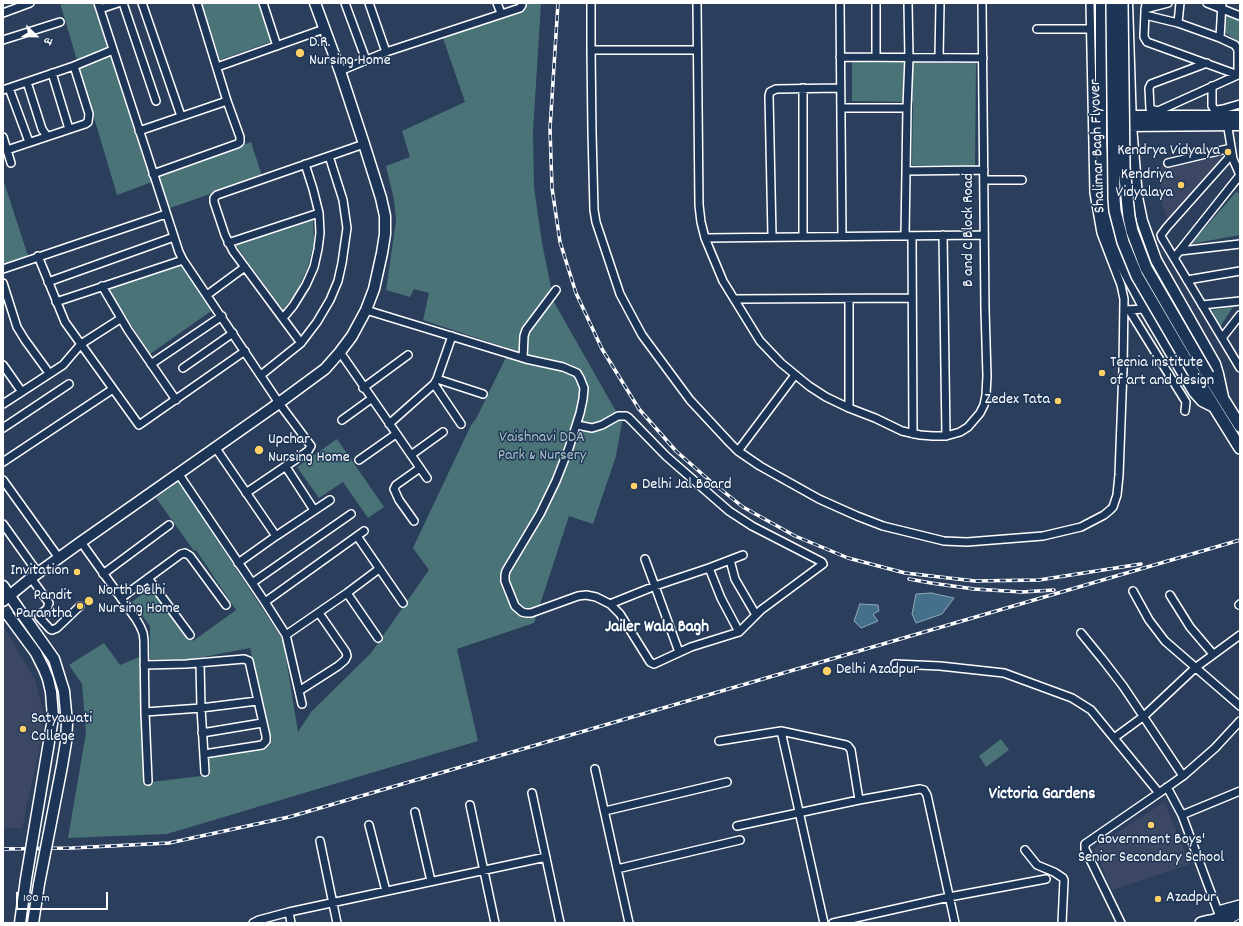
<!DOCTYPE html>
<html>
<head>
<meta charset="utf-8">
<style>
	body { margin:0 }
	#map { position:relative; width:1243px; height:926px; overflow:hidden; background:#2b3e5c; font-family:Dekko,"Playpen Sans Deva",sans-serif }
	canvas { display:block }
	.frame { position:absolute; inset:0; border:4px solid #fff; pointer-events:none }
	.north { position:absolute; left:16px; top:16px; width:40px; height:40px; -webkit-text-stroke:3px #1d3557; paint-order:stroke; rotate:113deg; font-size:11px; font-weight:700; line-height:16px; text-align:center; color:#fff }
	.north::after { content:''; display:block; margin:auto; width:14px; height:18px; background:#fff; clip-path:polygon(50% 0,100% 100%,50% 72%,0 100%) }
	.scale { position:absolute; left:16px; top:892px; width:92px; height:18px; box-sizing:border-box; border:2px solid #fff; border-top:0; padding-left:5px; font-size:12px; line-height:14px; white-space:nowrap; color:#fff; -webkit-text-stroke:3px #1d3557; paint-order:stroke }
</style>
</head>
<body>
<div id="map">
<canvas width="1243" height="926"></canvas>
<div class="frame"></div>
<div class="north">उ</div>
<div class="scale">100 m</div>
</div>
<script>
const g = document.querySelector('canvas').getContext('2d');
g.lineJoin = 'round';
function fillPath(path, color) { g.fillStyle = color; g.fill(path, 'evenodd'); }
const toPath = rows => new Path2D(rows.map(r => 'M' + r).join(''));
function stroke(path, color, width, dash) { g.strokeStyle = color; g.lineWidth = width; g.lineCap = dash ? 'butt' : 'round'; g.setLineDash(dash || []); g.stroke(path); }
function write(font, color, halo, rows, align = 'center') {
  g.font = font + ' Dekko,sans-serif'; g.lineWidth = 3; g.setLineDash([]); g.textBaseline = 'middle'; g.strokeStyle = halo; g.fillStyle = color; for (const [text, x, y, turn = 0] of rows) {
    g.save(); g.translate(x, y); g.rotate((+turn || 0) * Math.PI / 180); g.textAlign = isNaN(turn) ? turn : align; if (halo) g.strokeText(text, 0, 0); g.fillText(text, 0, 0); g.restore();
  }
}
const built = toPath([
	[1229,150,1170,224,1162,204,1161,166],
	[3,626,35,680,44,715,41,742,22,828,3,828],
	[1164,802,1190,864,1112,890,1094,848]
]);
const green = toPath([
	[60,3,93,3,152,182,117,195],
	[201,3,260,3,273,41,220,60],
	[520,3,541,3,533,132,534,187,542,243,554,302,622,422,616,456,593,524,569,516,534,623,457,649,478,741,167,834,68,838,86,733,82,684,69,665,104,643,120,665,147,654,151,782,210,775,208,757,271,745,250,648,193,659,150,659,150,626,132,602,151,587,193,641,236,610,196,550,194,551,156,498,179,481,217,535,215,537,283,640,298,732,311,712,371,653,429,570,413,548,471,425,476,419,510,349,423,320,429,293,414,289,410,297,386,290,396,221,394,200,386,166,410,157,402,131,465,102,443,38,521,7],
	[1227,15,1240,20,1240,43,1224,32],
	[852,62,976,63,975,166,912,165,913,102,852,101],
	[251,142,262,176,170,208,158,175],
	[3,182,4,182,28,256,3,264],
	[1237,191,1240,197,1240,235,1191,244],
	[313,219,314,243,308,267,297,291,283,310,237,247,236,243],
	[183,265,214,309,150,354,108,289],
	[1233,307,1220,327,1212,310],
	[337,439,384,507,368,518,343,482,319,498,297,467],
	[1001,739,1009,750,986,767,979,756]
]);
const water = toPath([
	[931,593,954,598,942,614,916,623,912,614,916,594,931,593],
	[860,604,878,605,879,611,873,614,878,621,861,628,854,621,860,604]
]);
const street = toPath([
	[98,3,179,252,183,260,279,403,311,446,308,451,246,493],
	[123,3,156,101],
	[142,3,181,116],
	[263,3,277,46],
	[345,3,366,60],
	[369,3,386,52],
	[497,3,501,13],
	[591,3,591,50,592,132,594,210,596,222,620,294,642,335,690,400,730,443,738,451,760,466,819,499,857,516,883,526,944,541,967,542,1043,536,1081,527,1104,515,1110,510,1113,507,1117,495,1119,475,1123,369,1124,299,1121,285,1101,233,1094,193,1090,3],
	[697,3,699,205,701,222,705,238,723,281,760,341,781,363,809,386,826,397,849,408,875,418,902,431,920,435,933,436,946,436,960,432,968,427,980,413,984,405,986,395,987,376,985,309,982,3],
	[840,3,842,236],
	[876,3,876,57],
	[1207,3,1240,16],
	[100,9,118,3],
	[1145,9,1168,3],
	[3,13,30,3],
	[1145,15,1178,23,1220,38,1235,45,1238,50,1238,75,1147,42,1144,37,1145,12,1146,3],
	[1178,23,1180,3],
	[1037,29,1090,29],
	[1220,38,1222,3],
	[3,40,60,22],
	[591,50,697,50],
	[840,57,983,58],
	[939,58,940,3],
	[1207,63,1151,84,1149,88,1150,109,1158,111,1240,74],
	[74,66,113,50],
	[217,67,324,29],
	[340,71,386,52,520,8,522,5,522,3],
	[52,73,69,129],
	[27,82,42,129,46,135,49,136],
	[1212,86,1212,106,1214,109,1217,110,1223,109,1240,104],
	[9,88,29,142],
	[3,90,74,66,89,114,88,122,85,124,7,150],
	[841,108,907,108,905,236],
	[907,108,909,58,908,3],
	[1227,122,1233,159,1240,175],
	[139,131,227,101],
	[3,137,11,163],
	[1232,154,1167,227,1161,235,1162,238,1240,368],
	[1168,163,1231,148],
	[906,171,984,170],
	[153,174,237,144,240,142,240,137,227,101,197,3],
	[984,180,1022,180],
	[943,235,946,436],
	[772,236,769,96,770,92,776,89,840,88],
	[803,236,803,88],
	[912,236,913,434],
	[705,238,984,235],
	[228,243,319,213],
	[1180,251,1240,244],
	[38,256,65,322,139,425,245,351],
	[1174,258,1240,175],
	[3,269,166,214],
	[1187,280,1240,271],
	[48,282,174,237],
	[3,283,17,327,25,340,49,373],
	[102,286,128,330,176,400],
	[207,295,245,267],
	[734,299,912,298],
	[56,302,183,260],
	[1202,305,1240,301],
	[366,310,526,359,563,367,577,373,580,378,584,388,583,399,580,413,569,448,556,481,540,514,506,571,505,575,505,581,515,606,522,612,526,613,531,613,578,596,586,595,596,597,610,604,620,614,650,662,654,664,691,647,739,632,761,610,823,564,822,562,752,526,729,511,666,456,629,418,626,416,618,416,602,425,592,428,577,425],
	[1126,310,1145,309],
	[1129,310,1186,402,1185,411],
	[283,318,293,306,306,285,314,267,318,249,320,233,319,213,313,189,305,164],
	[1222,338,1240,315],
	[301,343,233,251,225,235,214,202,214,198,217,195,364,144],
	[340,352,427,478],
	[523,358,524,336,526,330,556,290],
	[151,364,222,316],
	[3,365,22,392],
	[183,368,233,333],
	[261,375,301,343,317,322,330,300,338,281,342,263,347,228,343,200,329,156],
	[437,379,483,394],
	[434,384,461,424],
	[363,388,408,355],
	[3,404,63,365,81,344,120,319],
	[849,408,849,299],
	[342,420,371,399],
	[389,424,434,384,437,379,452,336],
	[3,428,69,384],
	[215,447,276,536],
	[738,451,795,375],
	[411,455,443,432],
	[359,460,396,434],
	[3,462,113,389],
	[286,467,314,510],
	[178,473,265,602,286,635,302,704],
	[3,480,59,558],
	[414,521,399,500,394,489,396,485,420,468],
	[3,524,38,573],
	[357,536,403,603],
	[81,542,136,619,140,626,143,633,144,640,145,712,148,781],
	[645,559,679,652],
	[730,560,735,579,756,615],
	[238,563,276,536,330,500],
	[709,568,721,598,739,632],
	[103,574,169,525],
	[31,578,49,603,47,609,40,614,39,617,50,629,52,630,57,628,80,606],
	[148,578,190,635],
	[252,583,351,514],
	[1133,591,1149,620,1165,641,1240,706],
	[347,593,378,638],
	[1170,595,1190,627,1213,654],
	[121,598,181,554,185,553,190,556,226,605],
	[265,602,364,531],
	[610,604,655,586,709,568,743,555],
	[1239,605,1240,604],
	[1081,633,1103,660,1123,686,1183,776],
	[286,635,347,593,379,569],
	[200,663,201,708,205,772],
	[895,664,940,666,1004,673,1072,698,1091,710,1159,793],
	[144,665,186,664,244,659,249,661,266,736,266,741,262,745,204,754],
	[299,691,338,666,345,660,347,656,346,652,319,613],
	[145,712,201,708,257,701],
	[781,731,824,923],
	[202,733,262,723],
	[1114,738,1144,716,1195,668,1240,635],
	[719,741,781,731,846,745,848,746,851,750,859,800],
	[595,769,629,923],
	[1167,787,1182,815,1220,917],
	[532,793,560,923],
	[470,805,495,923],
	[605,811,727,782],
	[415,812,431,881],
	[1182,815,1240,791],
	[369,825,386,891],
	[737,826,859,800,920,789,924,790,927,795,955,923],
	[320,841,337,923],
	[1025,850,1037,865,1054,872,1063,878,1064,880,1062,923],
	[617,869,740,840],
	[1218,910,1240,904],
	[289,912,291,923],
	[253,923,259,920,289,912,546,857],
	[833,923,949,897,1046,879],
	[1121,923,1085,849,1085,844,1159,793,1183,776,1215,748,1240,721]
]);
const secondary = toPath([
	[1101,3,1101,134,1104,199,1106,219,1112,244,1118,258,1145,309,1194,392,1202,401,1214,407],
	[1127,3,1131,126,1137,197,1142,221,1156,260,1215,364,1218,374,1223,397],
	[1125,116,1240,116],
	[1124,126,1240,125],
	[3,586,18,608],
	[3,601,31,578,81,542,272,408,325,369,340,352,352,336,366,310,374,289,382,253,385,234,385,216,381,198,364,144,340,71,315,3],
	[1213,920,1240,911]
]);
const primary = toPath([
	[1208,375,1240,426],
	[1199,382,1240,448],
	[1201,923,1209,921,1235,921,1240,919]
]);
const rail = toPath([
	[558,3,550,129,552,188,560,242,576,293,602,349,639,409,676,451,709,480,743,507,795,536,848,558,905,573,975,581,1039,580,1141,564],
	[909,579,931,583,974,589,1022,592,1054,590],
	[3,849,72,848,169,843,289,817,1240,540],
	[1235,923,1240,920]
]);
const secondaryBridge = toPath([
	[18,608,54,659,64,691,67,723,66,742,62,766,39,884,33,923],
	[8,615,36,653,44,669,48,679,51,692,53,717,52,724,26,879,20,923]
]);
const primaryBridge = toPath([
	[1112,3,1114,199,1115,211,1123,242,1137,276,1199,382],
	[1122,3,1124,167,1129,217,1132,231,1146,268,1208,375]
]);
const markers = [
	[300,53,5,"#ffd166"],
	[1228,152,4,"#ffd166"],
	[1181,185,4,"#ffd166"],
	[1102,373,4,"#ffd166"],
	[1058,401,4,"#ffd166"],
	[259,450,5,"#ffd166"],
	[634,486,4,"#ffd166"],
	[77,572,4,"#ffd166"],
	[89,601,5,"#ffd166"],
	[80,606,4,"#ffd166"],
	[827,671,5,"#ffd166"],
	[23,729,4,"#ffd166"],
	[1151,825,4,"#ffd166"],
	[1158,899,4,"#ffd166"]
];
const poiNames = [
	["D.R.",309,44],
	["Nursing Home",309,62],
	["Kendrya Vidyalya",1220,152,"right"],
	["Kendriya",1173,176,"right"],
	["Vidyalaya",1173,194,"right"],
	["Tecnia institute",1110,364],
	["of art and design",1110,382],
	["Zedex Tata",1050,401,"right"],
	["Upchar",268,441],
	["Nursing Home",268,459],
	["Delhi Jal Board",642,486],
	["Invitation",69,572,"right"],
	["North Delhi",98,592],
	["Nursing Home",98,610],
	["Pandit",72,597,"right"],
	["Parantha",72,615,"right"],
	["Delhi Azadpur",836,671],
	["Satyawati",31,720],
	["College",31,738],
	["Government Boys'",1151,841,"center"],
	["Senior Secondary School",1151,859,"center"],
	["Azadpur",1166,899]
];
const streetNames = [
	["Shalimar Bagh Flyover",1099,146,-92],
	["B and C Block Road",970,230,-90]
];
const parkNames = [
	["Vaishnavi DDA",542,439],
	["Park & Nursery",542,457]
];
const neighbourhoodNames = [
	["Jailer Wala Bagh",657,629],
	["Victoria Gardens",1042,796]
];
fillPath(built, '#3c4863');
fillPath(green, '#4a7378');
fillPath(water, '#45708b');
stroke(water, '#8fa9b9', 1);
stroke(street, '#fff', 10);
stroke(secondary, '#fff', 13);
stroke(primary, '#fff', 14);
stroke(street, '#1d3557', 7);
stroke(secondary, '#1d3557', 10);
stroke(primary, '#1d3557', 11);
stroke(rail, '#fff', 3.5);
stroke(rail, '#1d3557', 2, [6]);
stroke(secondaryBridge, '#fff', 13, []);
stroke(primaryBridge, '#fff', 14, []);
stroke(secondaryBridge, '#1d3557', 10);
stroke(primaryBridge, '#1d3557', 11);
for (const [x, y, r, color] of markers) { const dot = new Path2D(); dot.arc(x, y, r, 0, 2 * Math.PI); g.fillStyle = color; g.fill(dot); stroke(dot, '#1d3557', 1.5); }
write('16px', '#fff', '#1d3557', poiNames, 'left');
write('16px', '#fff', '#1d3557', streetNames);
write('16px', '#aec0c2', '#1d3557', parkNames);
write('bold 17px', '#fff', '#1d3557', neighbourhoodNames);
</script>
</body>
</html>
